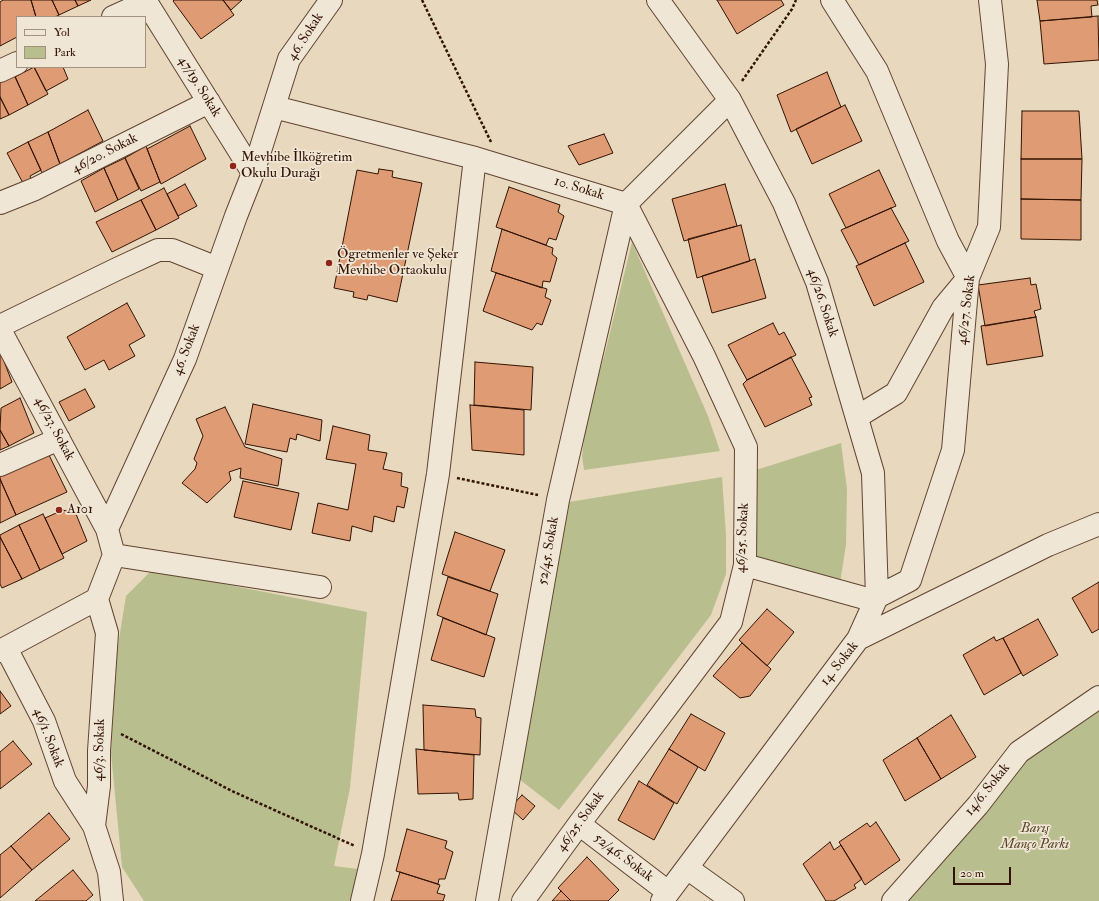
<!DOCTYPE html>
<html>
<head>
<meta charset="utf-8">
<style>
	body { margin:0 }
	#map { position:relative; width:1099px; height:901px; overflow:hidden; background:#e8d8be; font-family:"IM FELL Double Pica",serif }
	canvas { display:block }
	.legend { position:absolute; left:16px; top:16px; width:130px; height:52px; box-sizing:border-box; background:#f0e6d5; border:1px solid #a49281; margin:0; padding:5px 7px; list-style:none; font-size:12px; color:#321302 }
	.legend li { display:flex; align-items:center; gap:8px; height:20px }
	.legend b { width:20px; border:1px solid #a49281 }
	.scale { position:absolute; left:953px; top:867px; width:58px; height:18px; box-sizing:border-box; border:2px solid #321302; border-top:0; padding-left:5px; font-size:12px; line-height:14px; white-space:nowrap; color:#321302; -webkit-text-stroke:3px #f0e6d5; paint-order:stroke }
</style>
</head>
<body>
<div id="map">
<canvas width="1099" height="901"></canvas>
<ul class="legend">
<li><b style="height:5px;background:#f0e6d5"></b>Yol</li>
<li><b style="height:11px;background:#b9be8f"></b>Park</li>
</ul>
<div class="scale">20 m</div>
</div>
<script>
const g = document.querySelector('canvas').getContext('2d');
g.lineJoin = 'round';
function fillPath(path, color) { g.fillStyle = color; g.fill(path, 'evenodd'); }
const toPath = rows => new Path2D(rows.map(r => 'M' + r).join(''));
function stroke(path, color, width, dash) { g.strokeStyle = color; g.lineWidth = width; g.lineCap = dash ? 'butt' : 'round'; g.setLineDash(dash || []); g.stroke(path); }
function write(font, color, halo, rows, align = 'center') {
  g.font = font + ' "IM FELL Double Pica",serif'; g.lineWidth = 3.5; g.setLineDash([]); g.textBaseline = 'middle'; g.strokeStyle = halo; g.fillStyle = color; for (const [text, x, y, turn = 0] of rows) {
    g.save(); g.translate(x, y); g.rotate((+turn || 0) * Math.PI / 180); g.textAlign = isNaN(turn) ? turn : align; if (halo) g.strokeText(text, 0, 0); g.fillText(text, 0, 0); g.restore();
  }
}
const green = toPath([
	[632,242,708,416,720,451,584,470,582,456,587,413,605,353],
	[841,443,847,489,846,545,840,583,755,564,756,470],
	[722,477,726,535,726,574,711,615,642,705,559,810,519,779,569,502],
	[152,570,367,612,350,788,334,866,358,869,352,901,144,901,122,867,111,753,115,664,126,596],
	[1099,702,1099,901,903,901,1022,756]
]);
const building = toPath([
	[3,0,31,0,36,17,17,17,17,37,0,46,0,2,3,0],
	[31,0,52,0,59,15,55,17,36,17,31,0],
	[52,0,75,0,78,6,59,15,52,0],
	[75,0,91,0,78,6,75,0],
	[174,0,223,0,234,15,201,39,173,1,174,0],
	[223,0,242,0,231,10,223,0],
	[717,0,781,0,784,5,737,34,717,0],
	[1037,0,1097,0,1098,5,1091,6,1092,17,1040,21,1037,0],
	[1098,16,1099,60,1044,64,1040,21,1098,16],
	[34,67,48,94,28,105,15,77,34,67],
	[34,67,63,67,68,79,46,91,34,67],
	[827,72,841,107,791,132,777,95,827,72],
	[14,74,28,105,9,115,0,97,0,82,14,74],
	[0,97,9,115,0,119,0,97],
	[845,105,862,141,812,164,796,129,845,105],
	[88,110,103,141,60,164,48,132,88,110],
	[1022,111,1079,111,1082,159,1021,159,1022,111],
	[190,126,206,159,161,184,147,149,190,126],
	[48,132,60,164,42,173,28,142,48,132],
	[604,134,613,153,579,165,568,146,604,134],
	[28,142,41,170,30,176,32,181,24,185,7,153,28,142],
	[146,146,160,182,141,191,125,158,146,146],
	[125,158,139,189,118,200,104,168,125,158],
	[1021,159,1082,159,1081,200,1021,199,1021,159],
	[104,168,118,200,95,212,81,181,104,168],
	[379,169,393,171,392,177,422,183,397,302,368,295,367,300,353,297,354,292,334,288,357,170,378,174,379,169],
	[879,170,896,206,846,228,829,194,879,170],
	[185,184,197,206,178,216,167,194,185,184],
	[725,184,737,226,684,241,672,199,725,184],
	[509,187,560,205,558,212,564,216,556,240,549,238,546,245,496,227,509,187],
	[164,188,179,218,156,230,141,200,164,188],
	[1021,199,1081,200,1081,240,1021,239,1021,199],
	[141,200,156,230,112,252,96,222,141,200],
	[891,208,909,241,859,265,841,230,891,208],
	[741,225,750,261,697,278,688,239,741,225],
	[502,229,553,248,552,254,557,258,550,282,543,281,542,288,491,271,502,229],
	[905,243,924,282,874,306,856,266,905,243],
	[755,259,766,298,712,313,702,276,755,259],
	[496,273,547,289,545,297,551,300,542,325,537,323,532,330,483,311,496,273],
	[1030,278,1031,285,1036,284,1041,309,1034,311,1036,317,985,326,978,285,1030,278],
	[127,303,145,336,129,345,135,356,109,370,104,360,85,370,67,337,127,303],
	[1036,317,1043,356,987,365,981,326,1036,317],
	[773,323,779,335,784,332,796,355,747,380,728,345,773,323],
	[0,351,12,382,0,389,0,351],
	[791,357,812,397,809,398,812,405,765,427,743,384,747,380,791,357],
	[475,362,533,367,531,410,474,405,475,362],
	[85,389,95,407,69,421,59,402,85,389],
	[20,398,34,433,9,446,0,430,1,408,20,398],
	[253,404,322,420,320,441,297,434,296,440,290,438,287,452,245,444,253,404],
	[470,405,524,410,524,455,472,450,470,405],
	[225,407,245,447,282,459,278,486,240,478,241,468,229,472,231,480,207,503,182,483,195,469,197,463,194,459,203,436,196,419,225,407],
	[333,426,370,435,368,450,387,453,383,469,402,473,401,486,408,488,404,508,397,506,394,522,374,516,372,532,352,526,350,541,312,533,318,503,348,510,356,464,326,459,333,426],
	[0,430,9,446,0,450,0,430],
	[48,453,67,492,16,515,0,479,0,475,48,453],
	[0,479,16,515,0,523,0,479],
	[243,481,299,493,291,530,234,517,243,481],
	[63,510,76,514,87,541,62,554,45,518,63,510],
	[43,514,64,558,40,570,19,525,43,514],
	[19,525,40,570,22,579,0,537,0,535,19,525],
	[455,532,505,550,490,591,442,574,455,532],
	[0,537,22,579,2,588,0,584,0,537],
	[448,577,498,594,486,635,437,615,448,577],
	[1099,582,1099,629,1092,633,1072,598,1099,582],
	[767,609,794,632,767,666,739,640,767,609],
	[443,618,495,638,484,677,431,660,443,618],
	[1038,619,1058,655,1023,676,1003,638,1038,619],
	[994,637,996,641,1003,638,1021,673,984,695,963,655,994,637],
	[742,643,771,669,750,696,740,698,713,676,742,643],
	[0,691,11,706,0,714,0,691],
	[423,705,475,709,476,717,481,718,480,755,424,750,423,705],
	[691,714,725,733,705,771,669,749,691,714],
	[951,715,976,757,941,779,917,738,951,715],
	[917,738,941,779,905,801,883,760,917,738],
	[13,741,32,764,0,789,0,752,13,741],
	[416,749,474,755,473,799,459,800,458,793,418,794,416,749],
	[669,749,698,767,677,804,647,785,669,749],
	[639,781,674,803,654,840,618,820,639,781],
	[522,795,535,806,523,820,510,808,522,795],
	[49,813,70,839,32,870,11,846,49,813],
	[876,822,900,860,865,885,839,842,867,823,870,827,876,822],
	[407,829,447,841,445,848,453,852,445,879,439,879,438,884,396,871,407,829],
	[830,842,834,850,841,845,862,879,854,885,856,888,834,901,826,901,803,864,830,842],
	[11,846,32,870,0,898,0,855,11,846],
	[587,857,619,890,608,901,571,901,558,888,587,857],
	[73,870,93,895,86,901,35,901,73,870],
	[400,872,440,885,437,893,445,895,443,901,391,901,400,872],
	[561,891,571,901,552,901,561,891]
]);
const path = toPath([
	[422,0,491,142],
	[742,81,792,9,796,0],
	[457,478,538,495],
	[121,734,234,792,355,846]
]);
const minor = toPath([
	[145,0,253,173],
	[658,0,730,100,784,203,817,282,873,473,877,597,858,639],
	[832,0,877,71,948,241,968,278,943,308,896,393,857,417],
	[113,17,146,2],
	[0,71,17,63],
	[274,107,475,158,626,204],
	[0,203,35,189,209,102],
	[626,204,730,100],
	[0,326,117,269,158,250,172,250,217,268],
	[0,330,107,529],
	[0,465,59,439],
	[114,555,320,587],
	[745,565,875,601],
	[877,597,910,580,953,450,968,278,989,227,997,64,990,0],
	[97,599,107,633,99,751,99,786,94,826,109,872,112,901],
	[6,648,44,721,65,781,94,826],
	[0,651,97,599,114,555,107,529,185,359,236,216,253,173,289,59,331,0],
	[579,824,668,892],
	[687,868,733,901],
	[362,901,373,854,438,474,475,158],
	[487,901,558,500,626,204],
	[523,901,579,824,731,622,745,565,746,447,704,356,626,204],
	[662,901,858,639,1048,545,1099,524],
	[893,901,978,805,1019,752,1099,697]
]);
const markers = [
	[233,166,4,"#8f2418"],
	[329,263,4,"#8f2418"],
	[59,510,4,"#8f2418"]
];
const streetNames = [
	["46. Sokak",306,37,-57],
	["47/19. Sokak",199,87,58],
	["46/20. Sokak",105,154,-27],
	["10. Sokak",579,189,17],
	["46/26. Sokak",822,303,72],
	["46/27. Sokak",967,310,-83],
	["46. Sokak",187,350,-69],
	["46/23. Sokak",54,429,62],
	["46/25. Sokak",743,538,-87],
	["52/45. Sokak",549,551,-80],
	["14. Sokak",840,664,-52],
	["46/1. Sokak",48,738,69],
	["46/3. Sokak",100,750,-88],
	["14/6. Sokak",988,790,-51],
	["46/25. Sokak",581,822,-54],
	["52/46. Sokak",623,858,37]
];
const poiNames = [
	["Mevhibe İlköğretim",241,158],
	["Okulu Durağı",241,174],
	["Ögretmenler ve Şeker",337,255],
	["Mevhibe Ortaokulu",337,271],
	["A101",67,510]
];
const parkNames = [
	["Barış",1035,829],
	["Manço Parkı",1035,845]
];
fillPath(green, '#b9be8f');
fillPath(building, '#df9b74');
stroke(building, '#321302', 1);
stroke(minor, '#604431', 24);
stroke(path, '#321302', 2.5, [3, 2]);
stroke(minor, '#f0e6d5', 22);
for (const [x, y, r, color] of markers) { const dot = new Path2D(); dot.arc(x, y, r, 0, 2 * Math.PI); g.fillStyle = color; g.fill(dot); stroke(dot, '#f0e6d5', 1.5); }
write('14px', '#321302', '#f0e6d5', streetNames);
write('14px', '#321302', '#f0e6d5', poiNames, 'left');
write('italic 14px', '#5a462c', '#f0e6d5', parkNames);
</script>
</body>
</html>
